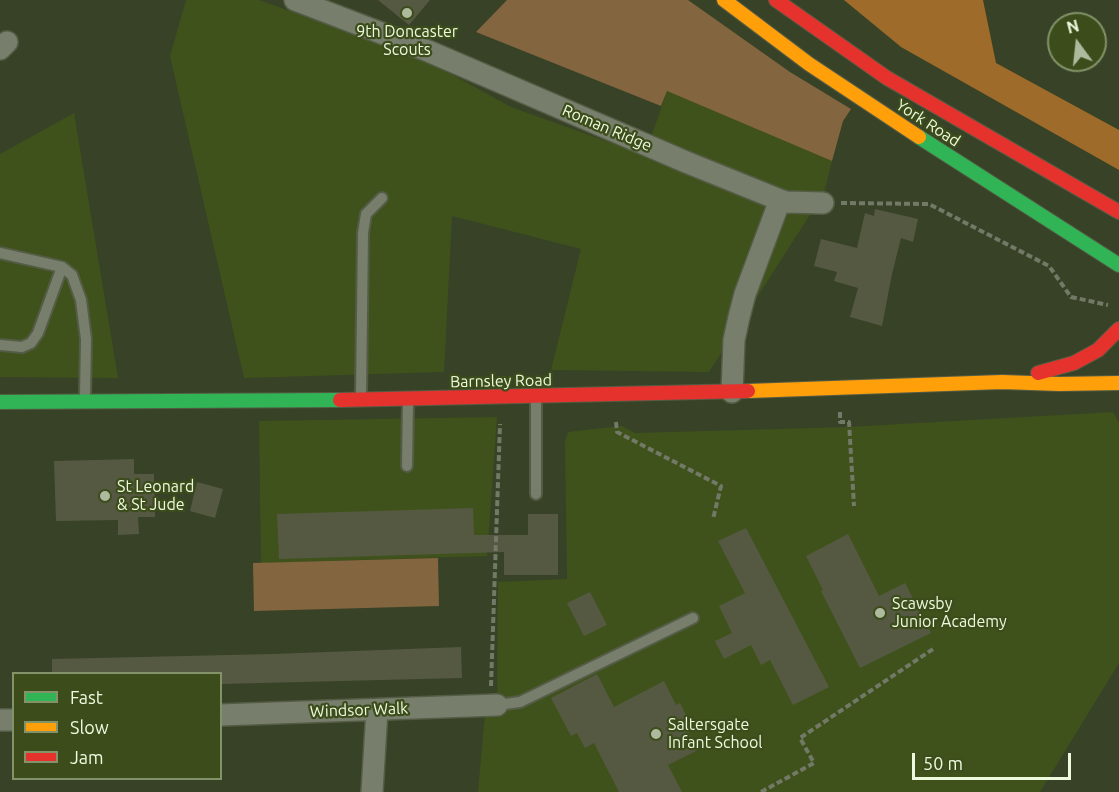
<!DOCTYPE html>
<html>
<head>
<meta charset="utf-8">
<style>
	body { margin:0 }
	#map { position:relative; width:1119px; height:792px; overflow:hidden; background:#384226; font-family:Ubuntu,sans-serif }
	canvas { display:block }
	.legend { position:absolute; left:12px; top:672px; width:210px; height:108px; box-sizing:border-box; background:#3c4d1b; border:2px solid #839269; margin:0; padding:8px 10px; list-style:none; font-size:18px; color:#eefade }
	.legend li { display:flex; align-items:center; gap:12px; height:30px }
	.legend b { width:30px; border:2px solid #839269 }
	.north { position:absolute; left:1047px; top:12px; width:60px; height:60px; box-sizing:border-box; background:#3c4d1b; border:2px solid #839269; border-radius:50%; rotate:345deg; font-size:16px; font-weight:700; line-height:24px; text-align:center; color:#eefade }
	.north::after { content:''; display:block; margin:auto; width:21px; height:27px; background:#aeba9e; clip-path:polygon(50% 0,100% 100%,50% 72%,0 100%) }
	.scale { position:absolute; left:912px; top:753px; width:159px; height:27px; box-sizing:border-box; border:3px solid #eefade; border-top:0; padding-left:8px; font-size:18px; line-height:21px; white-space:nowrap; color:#eefade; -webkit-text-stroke:4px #3c4d1b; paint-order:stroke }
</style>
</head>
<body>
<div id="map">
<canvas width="1119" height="792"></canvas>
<ul class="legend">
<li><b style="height:8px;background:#30b455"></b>Fast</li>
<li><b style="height:8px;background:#ff9f0a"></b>Slow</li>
<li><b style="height:8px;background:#e5322d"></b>Jam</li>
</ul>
<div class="north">N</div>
<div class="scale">50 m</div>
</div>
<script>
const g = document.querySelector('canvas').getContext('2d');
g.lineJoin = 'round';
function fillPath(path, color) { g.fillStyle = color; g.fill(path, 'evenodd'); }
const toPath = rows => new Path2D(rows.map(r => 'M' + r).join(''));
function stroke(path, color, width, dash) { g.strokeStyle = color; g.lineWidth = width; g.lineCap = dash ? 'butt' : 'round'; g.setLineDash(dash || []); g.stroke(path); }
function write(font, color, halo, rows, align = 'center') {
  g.font = font + ' Ubuntu,sans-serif'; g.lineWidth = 4.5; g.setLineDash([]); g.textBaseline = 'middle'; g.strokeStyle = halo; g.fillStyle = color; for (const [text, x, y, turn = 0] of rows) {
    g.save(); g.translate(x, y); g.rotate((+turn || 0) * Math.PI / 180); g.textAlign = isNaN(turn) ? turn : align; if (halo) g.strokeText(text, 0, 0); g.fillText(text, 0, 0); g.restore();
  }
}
const built = toPath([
	[186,0,259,0,422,58,511,107,645,155,667,91,832,161,824,193,709,372,551,370,581,249,452,216,444,372,244,378,170,56],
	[74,113,118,378,0,377,0,154],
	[1113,412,1119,423,1119,663,1040,792,478,792,485,714,497,714,498,582,567,579,565,441,568,432,622,426,635,433,848,427],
	[497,417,487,556,261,563,259,421]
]);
const green = toPath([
	[507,0,688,0,790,72,851,109,843,121,832,161,667,91,661,106,476,32],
	[438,558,439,606,254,611,253,563]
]);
const forest = toPath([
	[844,0,983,0,996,63,1119,130,1119,170,901,47]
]);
const building = toPath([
	[378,0,430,0,409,25],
	[875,209,918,219,913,242,901,238,892,274,882,326,850,317,858,288,834,281,837,272,814,266,821,239,857,248,865,213,874,216],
	[134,459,134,474,154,474,155,517,138,517,139,534,118,535,118,520,56,521,54,461],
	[197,482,223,489,215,518,190,511],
	[473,508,474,535,528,535,528,514,558,514,558,575,504,575,504,552,279,559,277,514],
	[746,528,829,687,793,705,770,660,761,665,751,645,724,659,715,641,732,633,719,606,745,593,718,541],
	[848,534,879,596,905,583,931,633,860,668,821,591,823,590,806,556],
	[590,592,607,625,584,636,567,603],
	[461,647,462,678,220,684,220,674,52,674,52,659,273,654],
	[597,674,614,707,664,681,676,705,680,703,691,725,686,727,698,750,668,765,682,792,619,792,594,743,585,748,577,733,571,736,551,698]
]);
const path = toPath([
	[841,203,929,204,1049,266,1071,297,1108,305],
	[840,412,840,422,849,422,854,506],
	[616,422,617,432,721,486,713,519],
	[491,686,500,424],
	[761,792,814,763,800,738,933,649]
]);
const lane = toPath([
	[0,253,62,267,72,275,81,300,86,339,85,397],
	[0,345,22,347,31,343,38,333,62,267],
	[361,397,363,233,366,214,382,198],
	[536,401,536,494],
	[407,466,408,403],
	[497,705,520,702,693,618]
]);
const street = toPath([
	[295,0,428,51,686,162,780,200,786,202,823,203],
	[0,49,7,42],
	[732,392,734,340,739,317,745,294,780,200],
	[220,715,497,705],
	[0,720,14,720],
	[372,792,377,710]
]);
const fast = toPath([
	[919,137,1119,265],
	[0,402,340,400]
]);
const slow = toPath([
	[724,0,809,64,919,137],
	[748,391,1002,382,1059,384,1119,383]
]);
const jam = toPath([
	[776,0,887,78,1119,212],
	[1038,373,1074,363,1098,350,1119,329],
	[340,400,748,391]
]);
const markers = [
	[407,13,6,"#aeba9e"],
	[105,496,6,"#aeba9e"],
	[880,613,6,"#aeba9e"],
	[656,734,6,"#aeba9e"]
];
const poiNames = [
	["9th Doncaster",407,32,"center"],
	["Scouts",407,50,"center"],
	["St Leonard",117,487],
	["& St Jude",117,505],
	["Scawsby",892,604],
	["Junior Academy",892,622],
	["Saltersgate",668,725],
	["Infant School",668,743]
];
const streetNames = [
	["York Road",928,123,33],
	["Roman Ridge",607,128,23],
	["Barnsley Road",501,381,-1],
	["Windsor Walk",359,710,-2]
];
fillPath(built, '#3f521c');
fillPath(green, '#836540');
fillPath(forest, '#9e6b2a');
fillPath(building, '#555942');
stroke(lane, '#545c45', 14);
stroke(street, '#545c45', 24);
stroke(fast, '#545c45', 16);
stroke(slow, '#545c45', 16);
stroke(jam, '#545c45', 16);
stroke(path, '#737967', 4, [6, 3]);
stroke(lane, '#777e6b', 10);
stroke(street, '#777e6b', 21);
stroke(fast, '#30b455', 14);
stroke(slow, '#ff9f0a', 14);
stroke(jam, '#e5322d', 14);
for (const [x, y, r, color] of markers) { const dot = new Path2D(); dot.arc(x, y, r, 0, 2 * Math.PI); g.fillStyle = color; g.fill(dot); stroke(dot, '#3c4d1b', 2); }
write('16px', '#eefade', '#3c4d1b', poiNames, 'left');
write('16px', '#eefade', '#3c4d1b', streetNames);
</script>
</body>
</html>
